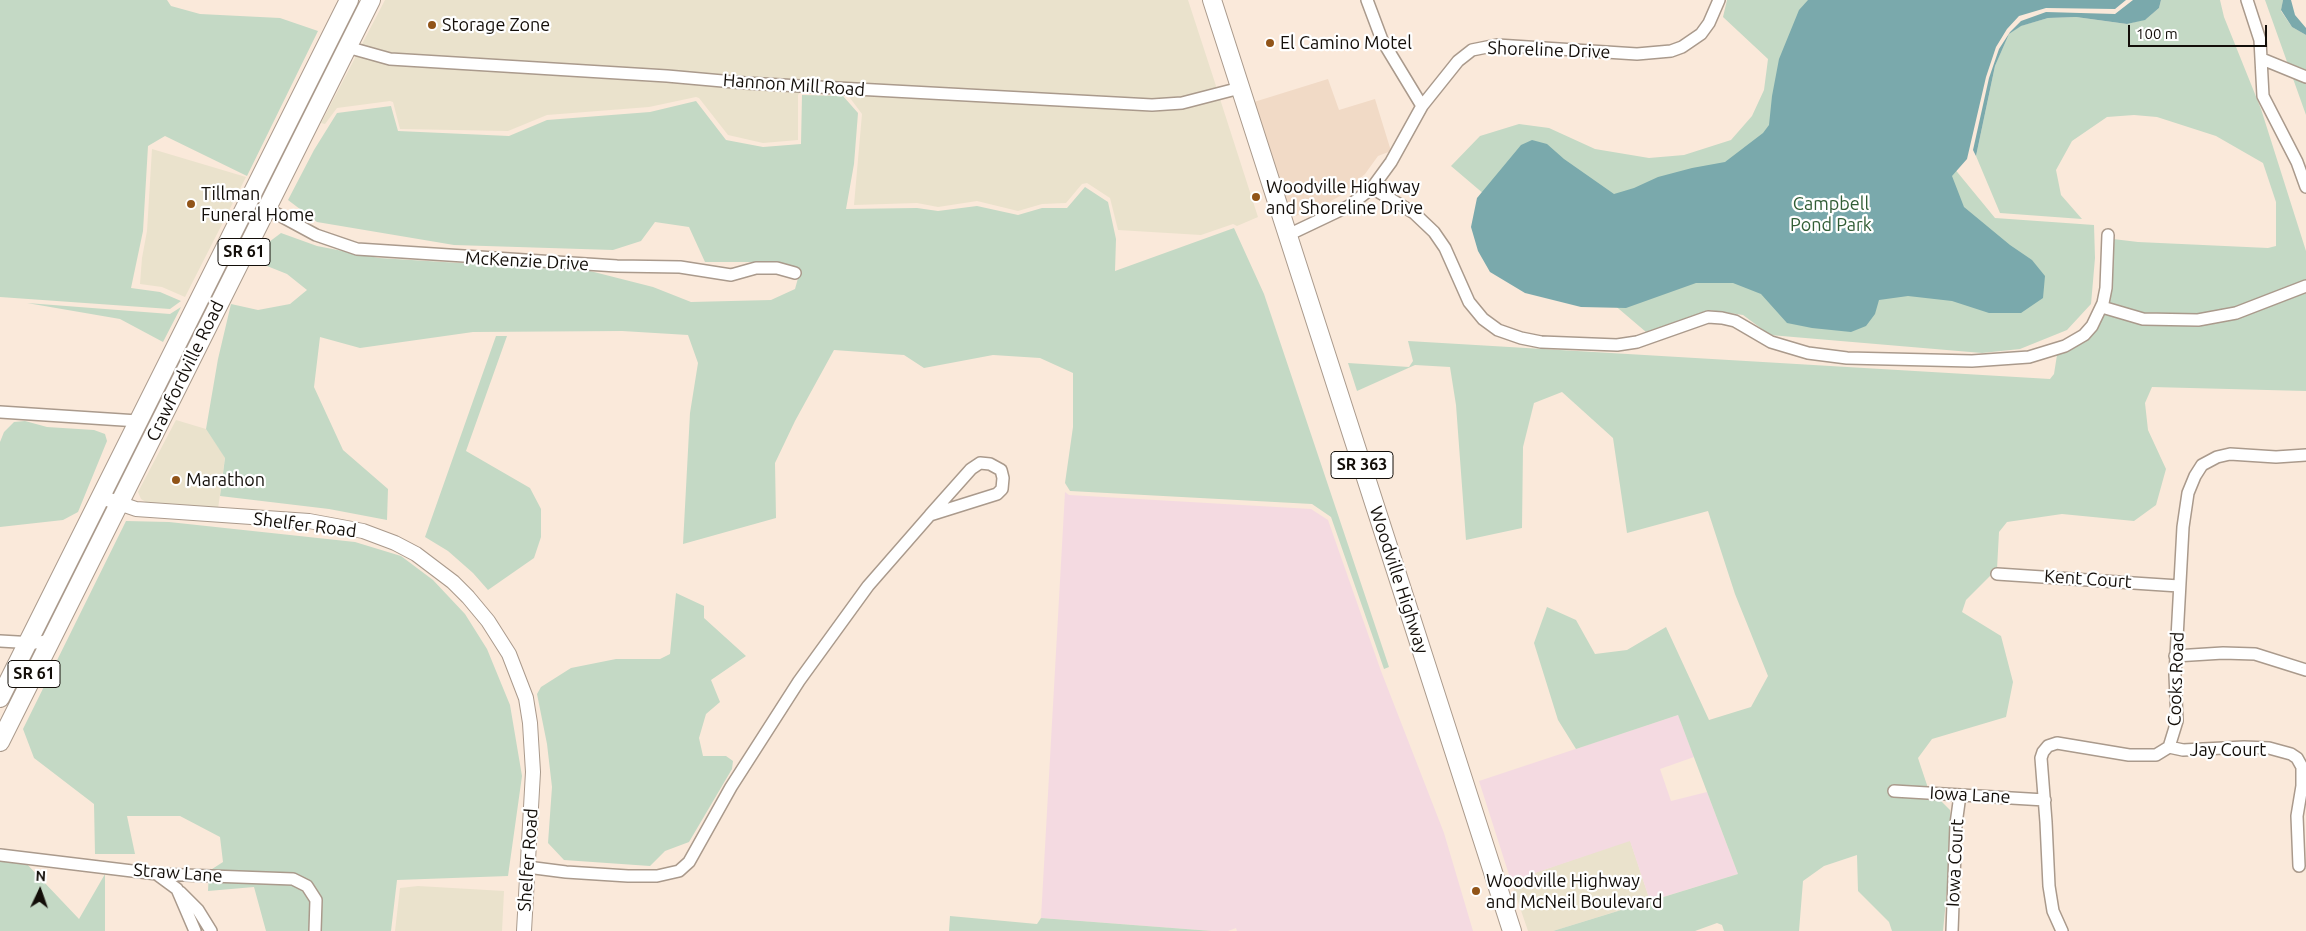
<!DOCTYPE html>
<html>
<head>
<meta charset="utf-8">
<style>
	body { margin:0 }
	#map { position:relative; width:2306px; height:931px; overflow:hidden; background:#fae9da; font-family:Ubuntu,sans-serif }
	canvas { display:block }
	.north { position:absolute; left:15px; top:866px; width:50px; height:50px; -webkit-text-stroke:4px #fff; paint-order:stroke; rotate:3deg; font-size:14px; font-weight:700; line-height:20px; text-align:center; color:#130e09 }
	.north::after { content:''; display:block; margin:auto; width:18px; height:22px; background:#130e09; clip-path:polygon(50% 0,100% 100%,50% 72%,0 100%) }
	.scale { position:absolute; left:2128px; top:25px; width:139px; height:22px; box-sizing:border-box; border:2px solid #130e09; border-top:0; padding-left:6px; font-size:15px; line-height:18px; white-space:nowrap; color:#130e09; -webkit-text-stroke:4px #fff; paint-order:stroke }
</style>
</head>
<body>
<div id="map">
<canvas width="2306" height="931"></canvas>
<div class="north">N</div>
<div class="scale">100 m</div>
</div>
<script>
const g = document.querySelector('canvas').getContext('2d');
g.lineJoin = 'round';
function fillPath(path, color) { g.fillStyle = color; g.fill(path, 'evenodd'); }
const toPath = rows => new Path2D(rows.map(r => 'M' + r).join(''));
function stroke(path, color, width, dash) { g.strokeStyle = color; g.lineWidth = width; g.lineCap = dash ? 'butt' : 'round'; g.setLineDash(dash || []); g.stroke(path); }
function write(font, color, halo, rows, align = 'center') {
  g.font = font + ' Ubuntu,sans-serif'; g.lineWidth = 4.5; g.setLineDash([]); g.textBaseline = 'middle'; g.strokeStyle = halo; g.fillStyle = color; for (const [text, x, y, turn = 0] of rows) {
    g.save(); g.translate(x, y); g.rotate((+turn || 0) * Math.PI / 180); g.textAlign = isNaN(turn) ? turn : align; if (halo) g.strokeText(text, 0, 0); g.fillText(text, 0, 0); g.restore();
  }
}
const commercial = toPath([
	[385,0,1188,0,1217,89,1181,98,1152,100,745,78,391,54,361,46],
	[356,56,390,65,801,91,798,95,798,140,763,143,728,135,699,98,696,97,649,107,547,115,508,131,400,129,393,102,390,101,337,108,325,124,321,123],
	[847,94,1151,110,1182,108,1220,99,1258,217,1237,226,1233,224,1201,235,1118,230,1110,198,1087,183,1082,184,1066,203,1042,204,1018,211,977,201,938,207,917,203,854,205,862,114],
	[152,149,246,177,185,297,162,287,140,284,142,258,147,231],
	[176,420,206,429,225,457,218,509,149,504,141,499,138,492],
	[1630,840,1650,901,1553,931,1528,931,1511,881],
	[418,886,504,891,502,931,395,931,400,888]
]);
const industrial = toPath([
	[1065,492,1069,495,1311,509,1328,520,1381,671,1444,833,1473,931,1237,931,1236,928,1228,931,1212,931,1041,918],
	[1678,715,1694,757,1660,769,1671,801,1707,792,1738,874,1650,901,1630,841,1511,881,1479,781]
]);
const built = toPath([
	[1328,79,1339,110,1375,99,1391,151,1378,156,1365,174,1340,196,1315,210,1292,217,1254,102]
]);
const green = toPath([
	[0,0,167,0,171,6,200,14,280,18,318,31,247,176,165,136,148,146,143,231,131,288,160,292,181,301,170,309,0,297],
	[1727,0,2020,0,1935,145,1995,218,2094,225,2095,258,2091,304,2067,330,2020,349,1982,353,1770,335,1743,315,1709,310,1646,332,1451,166,1480,136,1519,124,1549,128,1595,149,1649,158,1684,155,1731,140,1752,116,1764,90,1768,59,1723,17],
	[2161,0,2220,0,2224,17,2261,109,2306,251,2306,391,2152,387,2145,403,2148,430,2166,469,2156,505,2134,521,2062,514,2007,522,1999,532,1997,569,1966,600,1962,612,2001,636,2013,682,2006,717,1932,739,1918,758,1928,788,1950,810,1952,839,1943,931,1892,931,1889,922,1858,891,1857,855,1824,866,1803,881,1799,931,1724,931,1722,925,1717,923,1695,931,1553,931,1738,874,1678,715,1576,749,1558,720,1534,643,1547,607,1576,620,1595,654,1627,650,1666,627,1709,720,1751,707,1768,676,1735,594,1708,511,1627,533,1613,438,1562,392,1534,403,1523,447,1522,528,1466,540,1456,405,1450,367,1415,365,1357,391,1348,363,1409,367,1413,361,1408,341,2050,379,2054,374,2057,355,2077,346,2087,339,2102,318,2111,290,2113,239,2138,242,2268,248,2276,246,2276,202,2263,163,2216,136,2157,117,2134,115,2107,117,2072,141,2056,170,2061,195,2082,219,2000,213,1976,156,1995,66,2009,34,2020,26,2048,18,2076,17,2127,24,2146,19,2159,8],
	[2265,0,2283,0,2281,11,2292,27,2306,35,2306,115],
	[802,95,843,96,858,113,854,164,846,209,917,208,938,211,977,206,1018,215,1042,208,1067,208,1085,187,1108,202,1116,239,1115,271,1234,228,1264,294,1389,667,1384,669,1331,517,1312,504,1070,491,1065,483,1073,427,1073,373,1040,358,993,355,924,368,904,355,834,350,795,421,775,463,776,518,683,544,690,413,698,363,688,335,622,331,473,332,360,348,320,337,314,387,343,450,388,489,387,520,329,509,220,496,225,458,206,429,218,359,231,304,258,310,290,304,307,290,287,274,262,264,265,245,281,233,317,246,379,258,590,271,653,287,691,302,771,300,795,289,800,271,761,262,705,262,689,227,655,222,641,241,613,250,454,245,317,222,288,200,314,150,337,113,391,106,398,131,509,136,547,120,650,112,696,101,726,140,763,147,801,144],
	[27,303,170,314,181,307,163,342,120,319],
	[496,336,507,336,466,451,530,488,541,509,541,537,534,558,488,590,473,573,448,551,425,537],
	[25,421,47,427,94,430,105,434,107,441,78,512,63,520,0,527,0,442,4,432,14,422],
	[126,521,169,522,355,542,401,556,433,580,465,614,487,649,510,705,522,776,508,876,397,880,391,931,266,931,254,887,208,891,209,871,223,862,220,837,180,816,127,816,135,854,95,854,94,804,34,758,23,729],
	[676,593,704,606,704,618,746,656,711,680,720,702,706,714,699,738,703,756,726,756,733,761,732,769,689,842,665,851,650,866,564,860,548,843,552,787,547,744,537,694,541,687,571,668,616,659,660,659,670,654],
	[0,859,24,861,79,919,105,874,105,931,0,931],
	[950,916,1037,924,1041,918,1212,931,949,931]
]);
const water = toPath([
	[1808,0,2126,0,2115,9,2046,8,2019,16,2007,29,1996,47,1986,77,1967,159,1952,176,1964,207,2010,245,2032,260,2045,276,2043,298,2021,313,1989,313,1952,301,1908,296,1879,300,1875,314,1866,326,1851,332,1812,328,1787,323,1761,294,1733,283,1696,283,1626,308,1581,307,1525,293,1490,272,1478,251,1471,227,1477,198,1521,145,1532,140,1547,144,1564,159,1614,194,1634,188,1658,177,1692,168,1725,162,1763,133,1769,125,1772,96,1779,59,1799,10],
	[2133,0,2161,0,2159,8,2145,20,2127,24,2076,17,2048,18,2021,26,2009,34,1995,66,1976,156,1973,150,1989,78,1999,49,2010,32,2021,21,2046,12,2115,14],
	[2283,0,2291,0,2295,15,2306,28,2306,35,2292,27,2281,10]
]);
const minor = toPath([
	[1367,0,1382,40,1422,106],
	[2247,0,2260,40,2263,96,2297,162,2306,187],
	[347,47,390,59,667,76,745,83,1152,105,1182,103,1240,88],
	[2262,59,2306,77],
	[1372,188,1414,213,1434,232,1445,248,1469,302,1483,319,1498,330,1521,338,1541,342,1617,345,1637,342,1708,317,1722,318,1735,321,1771,342,1808,353,1847,358,1972,361,2029,357,2065,346,2084,335,2092,326,2103,303,2106,288,2108,235],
	[266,208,316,235,357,249,617,266,680,267,731,275,756,268,777,268,795,273],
	[1288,235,1349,206,1372,188,1391,162,1422,106,1458,61,1472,50,1497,45,1637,54,1671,51,1682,47,1701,34,1709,23,1719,0],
	[2102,307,2143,319,2198,320,2236,313,2306,286],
	[0,412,138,421],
	[1997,574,2179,586],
	[0,641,35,643,51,640],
	[2175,656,2223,653,2255,654,2306,670],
	[2169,747,2183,750,2244,747,2269,748,2291,754,2297,758,2302,767,2302,786,2297,816,2299,866],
	[1894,791,2045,800],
	[0,855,157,874,293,879,307,886,316,900,315,931],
	[527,867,566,872,628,876,657,876,679,871,689,862,731,787,799,681,868,586,930,515,997,494,1002,489,1003,478,1001,470,990,464,980,463,971,469,930,515],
	[158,875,177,889,195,931],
	[180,892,198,910,211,931],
	[1952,931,1956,824,1960,795],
	[2062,931,2053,911,2049,886,2046,822,2041,758,2043,752,2048,746,2057,743,2129,755,2156,755,2169,747,2177,721,2175,675,2183,527,2188,493,2195,476,2202,465,2217,457,2230,454,2276,457,2306,455]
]);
const tertiary = toPath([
	[101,497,136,509,309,521,363,531,395,543,416,554,453,582,468,597,488,621,509,654,526,698,530,723,533,772,524,931]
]);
const primary = toPath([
	[1212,0,1512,931],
	[0,698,349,0],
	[0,742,371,0]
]);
const markers = [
	[432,25,5,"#915418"],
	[1270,43,5,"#915418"],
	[1256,197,5,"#915418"],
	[191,204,5,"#915418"],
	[176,480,5,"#915418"],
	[1476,891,5,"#915418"]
];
const shields = [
	[244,252,52],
	[1362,465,62],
	[34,674,52]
];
const shieldNames = [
	["SR 61",244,252],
	["SR 363",1362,465],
	["SR 61",34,674]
];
const poiNames = [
	["Storage Zone",442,25],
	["El Camino Motel",1280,43],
	["Woodville Highway",1266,187],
	["and Shoreline Drive",1266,208],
	["Tillman",201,194],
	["Funeral Home",201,215],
	["Marathon",186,480],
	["Woodville Highway",1486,881],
	["and McNeil Boulevard",1486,902]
];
const streetNames = [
	["Shoreline Drive",1549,50,2],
	["Hannon Mill Road",794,85,4],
	["McKenzie Drive",527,261,3],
	["Crawfordville Road",185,371,-64],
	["Shelfer Road",305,525,7],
	["Kent Court",2088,579,4],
	["Woodville Highway",1399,580,72],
	["Cooks Road",2176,679,-88],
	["Jay Court",2228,750],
	["Iowa Lane",1970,795,3],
	["Shelfer Road",528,860,-86],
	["Iowa Court",1955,863,-87],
	["Straw Lane",178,873,4]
];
const parkNames = [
	["Campbell",1831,204],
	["Pond Park",1831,225]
];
fillPath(commercial, '#eae2cc');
fillPath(industrial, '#f4dae1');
fillPath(built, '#f1dac6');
fillPath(green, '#c4d9c5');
fillPath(water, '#7aa9ac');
stroke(minor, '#aa9a8c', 14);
stroke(tertiary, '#aa9a8c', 16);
stroke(primary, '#aa9a8c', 20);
stroke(minor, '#fff', 11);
stroke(tertiary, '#fff', 14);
stroke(primary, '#fff', 18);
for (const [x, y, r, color] of markers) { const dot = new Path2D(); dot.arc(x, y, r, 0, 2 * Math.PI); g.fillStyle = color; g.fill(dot); stroke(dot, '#fff', 2); }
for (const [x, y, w] of shields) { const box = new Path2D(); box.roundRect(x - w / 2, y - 13.5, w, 27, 4); g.fillStyle = '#fff'; g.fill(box); stroke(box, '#130e09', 1); }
write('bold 16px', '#130e09', null, shieldNames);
write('18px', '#130e09', '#fff', poiNames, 'left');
write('18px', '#130e09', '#fff', streetNames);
write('18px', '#315d35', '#fff', parkNames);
</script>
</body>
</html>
